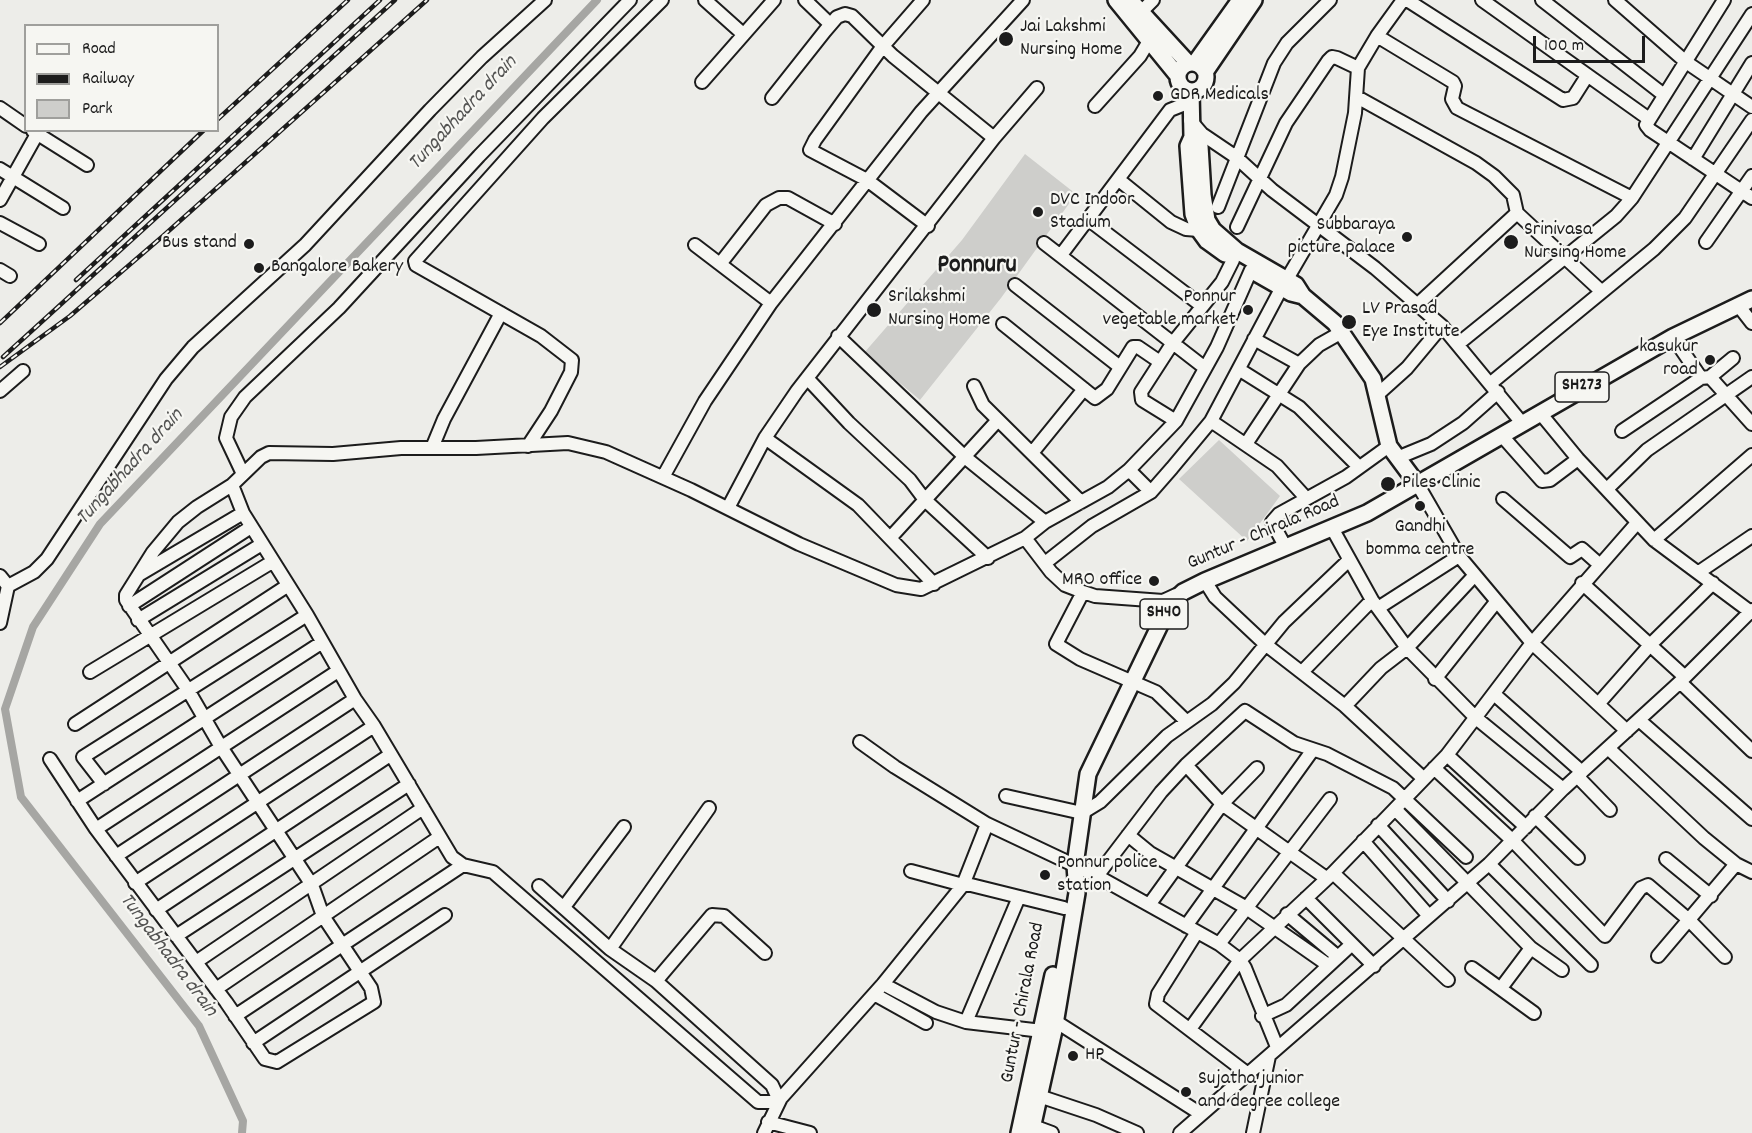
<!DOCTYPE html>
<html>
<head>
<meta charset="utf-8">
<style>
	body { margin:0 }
	#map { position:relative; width:1752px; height:1133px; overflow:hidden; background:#edede9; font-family:Dekko,sans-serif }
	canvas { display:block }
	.legend { position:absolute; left:24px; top:24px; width:195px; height:108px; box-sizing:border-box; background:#f6f6f2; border:2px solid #9f9f9c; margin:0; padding:8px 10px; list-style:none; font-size:18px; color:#1c1c1c }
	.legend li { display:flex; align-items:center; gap:12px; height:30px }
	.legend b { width:30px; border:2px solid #9f9f9c }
	.scale { position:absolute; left:1533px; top:36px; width:112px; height:27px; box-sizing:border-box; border:3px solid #1c1c1c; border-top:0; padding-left:8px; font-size:18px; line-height:21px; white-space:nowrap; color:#1c1c1c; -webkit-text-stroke:4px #f6f6f2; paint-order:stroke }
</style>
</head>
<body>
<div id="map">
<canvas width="1752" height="1133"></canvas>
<ul class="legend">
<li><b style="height:8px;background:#f6f6f2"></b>Road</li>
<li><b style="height:8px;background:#1c1c1c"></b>Railway</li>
<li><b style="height:16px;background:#cececb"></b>Park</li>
</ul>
<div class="scale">100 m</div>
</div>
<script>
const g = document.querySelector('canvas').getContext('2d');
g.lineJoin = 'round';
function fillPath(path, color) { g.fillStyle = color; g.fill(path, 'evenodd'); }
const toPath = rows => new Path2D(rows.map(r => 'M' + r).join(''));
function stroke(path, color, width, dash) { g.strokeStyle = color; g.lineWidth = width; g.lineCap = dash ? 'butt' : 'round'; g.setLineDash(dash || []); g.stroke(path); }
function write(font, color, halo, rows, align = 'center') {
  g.font = font + ' Dekko,sans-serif'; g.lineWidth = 4.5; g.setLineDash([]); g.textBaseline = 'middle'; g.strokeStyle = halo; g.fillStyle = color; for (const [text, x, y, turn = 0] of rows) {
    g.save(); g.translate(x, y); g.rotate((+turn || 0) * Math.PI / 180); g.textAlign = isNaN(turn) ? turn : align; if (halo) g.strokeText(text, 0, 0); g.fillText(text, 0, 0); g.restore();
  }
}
const green = toPath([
	[1025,154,1076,194,1001,298,920,400,864,353,962,240],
	[1219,440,1280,496,1247,541,1179,479]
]);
const canal = toPath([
	[242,1133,243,1121,199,1026,21,797,5,709,33,627,100,524,597,0]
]);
const minor = toPath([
	[705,0,743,34],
	[805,0,830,24],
	[923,0,883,46,815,140,810,150,867,180,928,226],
	[1407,0,1563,100,1573,98,1587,76],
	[1482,0,1649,119],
	[1542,0,1664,95],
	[1615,0,1686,62,1752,107],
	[1724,0,1646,125,1650,130,1752,198],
	[1141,12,1153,0],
	[1377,36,1453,82,1455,86,1452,99,1457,108,1632,198],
	[702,82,774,0],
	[1357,97,1476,163,1494,176,1513,195,1517,213,1601,291],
	[772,98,825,31,837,17,845,14,852,16,893,56,994,138],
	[1095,106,1140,56,1149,41],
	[0,108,26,126],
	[1190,120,1202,134,1236,157,1272,190,1375,268,1442,326,1522,423],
	[33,131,87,165],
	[1693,159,1752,63],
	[0,169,63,208],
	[1119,180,1171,222,1186,229,1199,230],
	[0,200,37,134],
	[1218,207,1274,63,1287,43,1330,0],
	[1089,220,1202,306],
	[0,223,39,244],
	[1237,227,1286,123,1328,61,1332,57,1337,58,1358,68],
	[1706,242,1752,176],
	[1044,243,1205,368],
	[695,245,771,303],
	[1061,255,1170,110,1190,102],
	[720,264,766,205,779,198,788,198,835,224],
	[0,270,10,276],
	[1287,279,1336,195,1342,177,1355,113,1358,68,1377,36,1403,0],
	[1015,285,1120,367],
	[1417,305,1517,213],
	[1738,305,1752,323],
	[1003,324,1095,398,1107,389,1133,347,1138,347,1160,362],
	[838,336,966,458,1045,522],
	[1673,337,1701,378,1710,377,1733,358],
	[1254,339,1299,364],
	[1458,344,1616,216,1632,198,1752,14],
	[1240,370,1299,407,1359,467],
	[1710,377,1752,424],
	[807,378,849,423,910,480,925,500,988,558],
	[1491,383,1654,249,1685,218,1752,120],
	[974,386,983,405,1081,502],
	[0,391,23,371],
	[1377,395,1407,368,1442,326],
	[1541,414,1578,459,1654,540,1752,613],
	[1176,421,1142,400,1141,392,1172,344,1222,282,1233,260],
	[1211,421,1277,466,1306,498],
	[1622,431,1701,378],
	[1503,437,1542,481,1550,480,1578,459],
	[765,438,858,505,934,584],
	[1246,444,1299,364,1319,345,1342,332],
	[528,446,551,411,571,372,572,360,541,336,416,265,415,261,543,118,662,0],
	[432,448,444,419,501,313],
	[1032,453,1084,389],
	[1397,458,1431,444,1463,423,1498,392],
	[1129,470,1151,492],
	[243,474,226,438,231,417,245,397,339,308,479,156,630,0],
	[663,477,705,401,771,303,921,112,1023,0],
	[1418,485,1459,556,1532,643,1627,731],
	[1607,489,1647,450,1752,377],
	[1503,499,1570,557,1582,549,1600,565],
	[728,508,765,438,797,391,994,138,1037,88],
	[1332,528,1372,600,1407,648,1476,718,1563,789],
	[891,537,998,420],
	[1025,538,1051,572,1065,585,1083,592,1095,596,1163,601,1176,595],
	[1654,540,1752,455],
	[1286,548,1272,522,1279,514,1346,477,1389,446],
	[1045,563,1092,526,1151,492,1172,468,1211,421,1281,289],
	[1699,572,1752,536],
	[140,574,243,513],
	[0,576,8,586,0,623],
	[1205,581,1215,597,1265,644,1345,706,1423,778],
	[1582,583,1685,677],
	[8,586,34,572,47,559,166,379,193,347,305,245,430,110,482,57,545,0],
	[1083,592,1056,644,1080,659,1156,692,1186,721],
	[129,606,251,527],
	[1378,608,1459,556],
	[138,620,262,544],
	[90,672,272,562],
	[1302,672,1372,600],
	[1435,679,1496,602],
	[1680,682,1752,751],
	[1494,694,1582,772],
	[1599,703,1651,644,1713,583],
	[1345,706,1381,668,1407,648,1474,576],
	[1639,720,1752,819],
	[75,724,287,586],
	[860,742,895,767,987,824,1097,876,1219,944,1240,960,1245,968,1277,1047],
	[1608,748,1704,838,1736,864,1752,872],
	[1447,755,1526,827],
	[50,759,96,829,226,1002,265,1059,277,1062,374,1002,371,988,323,916,312,885,221,747,188,690,126,600,126,595,153,552,178,522,197,507,232,485],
	[1186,765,1222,804,1326,878],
	[1434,768,1512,840,1605,936,1641,888,1648,885,1689,920,1725,957],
	[1577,776,1610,810],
	[104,784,83,757,307,615],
	[1006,796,1082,813,1100,802,1167,736,1212,704,1234,683,1284,622,1349,560],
	[77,801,321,643],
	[1395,809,1531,948,1562,970],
	[1535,816,1578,858],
	[1378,825,1448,901],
	[96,829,338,671],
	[1128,835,1150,853,1245,907,1328,965],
	[1363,841,1429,916],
	[116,856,355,699],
	[1666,859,1711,896],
	[1489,864,1591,965],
	[911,871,963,885,987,824],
	[1333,873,1448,980],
	[1097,876,1161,792,1186,765,1245,711,1294,743,1327,754,1393,788,1466,857],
	[135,883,374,726],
	[539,886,610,949,656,981,772,1085,778,1098],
	[1306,898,1374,966],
	[1149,905,1222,804,1257,768],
	[564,907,624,827],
	[1064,908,971,885,963,885,883,984,782,1097,773,1102,758,1102,493,872,463,865,452,857,374,726,355,699,307,615,243,513,232,485,261,457,269,453,333,454,401,448,476,448,568,443,606,452,691,490,799,544,896,585,921,589,1025,538,1045,522,1108,487,1129,470,1176,421,1217,347,1251,270],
	[156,910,390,755],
	[1287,914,1337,956],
	[1186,926,1312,751],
	[1197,932,1158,994,1156,1004,1248,1074],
	[176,936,409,784],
	[1219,944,1330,799],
	[610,949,709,808],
	[1658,956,1736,864],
	[196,962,423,808],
	[1472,968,1534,1013],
	[656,981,712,915,724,916,765,953],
	[883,984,936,1012,966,1022,1042,1031],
	[1501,988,1531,948],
	[216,989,438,838],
	[874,994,926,1023],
	[235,1016,463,865],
	[1262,1016,1286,1005,1352,944],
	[1055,1021,1201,1114],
	[966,1022,1019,897],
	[1190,1029,1240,960,1333,873,1447,755,1532,643,1637,523],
	[253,1043,445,915],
	[1039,1096,1096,1115,1137,1133],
	[768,1122,810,1133],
	[1033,1126,1052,1133],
	[764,1133,781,1098],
	[1180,1133,1489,864,1563,789,1680,682,1752,610],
	[1253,1133,1269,1056]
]);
const major = toPath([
	[1116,0,1178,76],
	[1130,0,1188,63],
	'1178 77a14 14 0 1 1 28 0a14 14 0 1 1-28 0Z',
	[1195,63,1240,0],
	[1205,72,1254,0],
	[1191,91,1192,137,1188,146,1193,214,1199,230,1207,241,1225,254],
	[1192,137,1200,146,1203,195,1207,220,1213,230,1237,251,1296,285,1303,296,1335,323,1373,379,1389,446,1418,485],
	[1256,273,1291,293,1303,296],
	[1019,1133,1053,975],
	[1031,1133,1054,1030,1077,893,1075,865,1088,774,1170,604,1183,592,1205,581,1367,513,1673,337,1752,299]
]);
const rail = toPath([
	[218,119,348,0],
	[76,280,380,0],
	[0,323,204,130],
	[3,357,395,0],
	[0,367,70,316,163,236,427,0]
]);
const markers = [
	[1006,39,8,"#1c1c1c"],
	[1158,96,6,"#1c1c1c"],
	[1038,212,6,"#1c1c1c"],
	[1407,237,6,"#1c1c1c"],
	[1511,242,8,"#1c1c1c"],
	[249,244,6,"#1c1c1c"],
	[259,268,6,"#1c1c1c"],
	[874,310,8,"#1c1c1c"],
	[1248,310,6,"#1c1c1c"],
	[1349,322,8,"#1c1c1c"],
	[1710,360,6,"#1c1c1c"],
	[1388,484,8,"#1c1c1c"],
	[1420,506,6,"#1c1c1c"],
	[1154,581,6,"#1c1c1c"],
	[1045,875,6,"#1c1c1c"],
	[1073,1056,6,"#1c1c1c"],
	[1186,1092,6,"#1c1c1c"]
];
const shields = [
	[1582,387,54],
	[1164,614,48]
];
const shieldNames = [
	["SH273",1582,387],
	["SH40",1164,614]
];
const poiNames = [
	["Jai Lakshmi",1020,28],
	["Nursing Home",1020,51],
	["GDR Medicals",1170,96],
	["DVC Indoor",1050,201],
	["Stadium",1050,224],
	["Subbaraya",1395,226,"right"],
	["picture palace",1395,249,"right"],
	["Srinivasa",1524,231],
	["Nursing Home",1524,254],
	["Bus stand",237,244,"right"],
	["Bangalore Bakery",271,268],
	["Srilakshmi",888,298],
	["Nursing Home",888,321],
	["Ponnur",1236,298,"right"],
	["vegetable market",1236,321,"right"],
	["LV Prasad",1362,310],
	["Eye Institute",1362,333],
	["kasukur",1698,348,"right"],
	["road",1698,371,"right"],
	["Piles Clinic",1402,484],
	["Gandhi",1420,528,"center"],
	["bomma centre",1420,551,"center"],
	["MRO office",1142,581,"right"],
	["Ponnur police",1057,864],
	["station",1057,887],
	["HP",1085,1056],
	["Sujatha junior",1198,1080],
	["and degree college",1198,1103]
];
const streetNames = [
	["Guntur - Chirala Road",1264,534,-23],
	["Guntur - Chirala Road",1024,1003,-79]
];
const waterNames = [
	["Tungabhadra drain",464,114,-47],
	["Tungabhadra drain",131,468,-48],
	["Tungabhadra drain",167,956,53]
];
const districtNames = [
	["Ponnuru",977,267]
];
fillPath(green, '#cececb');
stroke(canal, '#a6a6a3', 8);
stroke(minor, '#1c1c1c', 16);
stroke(major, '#1c1c1c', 20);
stroke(minor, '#f6f6f2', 12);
stroke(major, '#f6f6f2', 15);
stroke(rail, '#1c1c1c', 4.5);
stroke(rail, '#f6f6f2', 2, [7]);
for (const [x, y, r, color] of markers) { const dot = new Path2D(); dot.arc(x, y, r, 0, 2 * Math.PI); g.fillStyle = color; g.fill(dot); stroke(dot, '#f6f6f2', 2); }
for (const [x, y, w] of shields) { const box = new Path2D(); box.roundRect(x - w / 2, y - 15, w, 30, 4.5); g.fillStyle = '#f6f6f2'; g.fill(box); stroke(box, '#1c1c1c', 1.5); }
write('bold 18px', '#1c1c1c', null, shieldNames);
write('20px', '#1c1c1c', '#f6f6f2', poiNames, 'left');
write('20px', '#1c1c1c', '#f6f6f2', streetNames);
write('italic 21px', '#535352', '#f6f6f2', waterNames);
write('bold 26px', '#1c1c1c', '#f6f6f2', districtNames);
</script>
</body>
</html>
